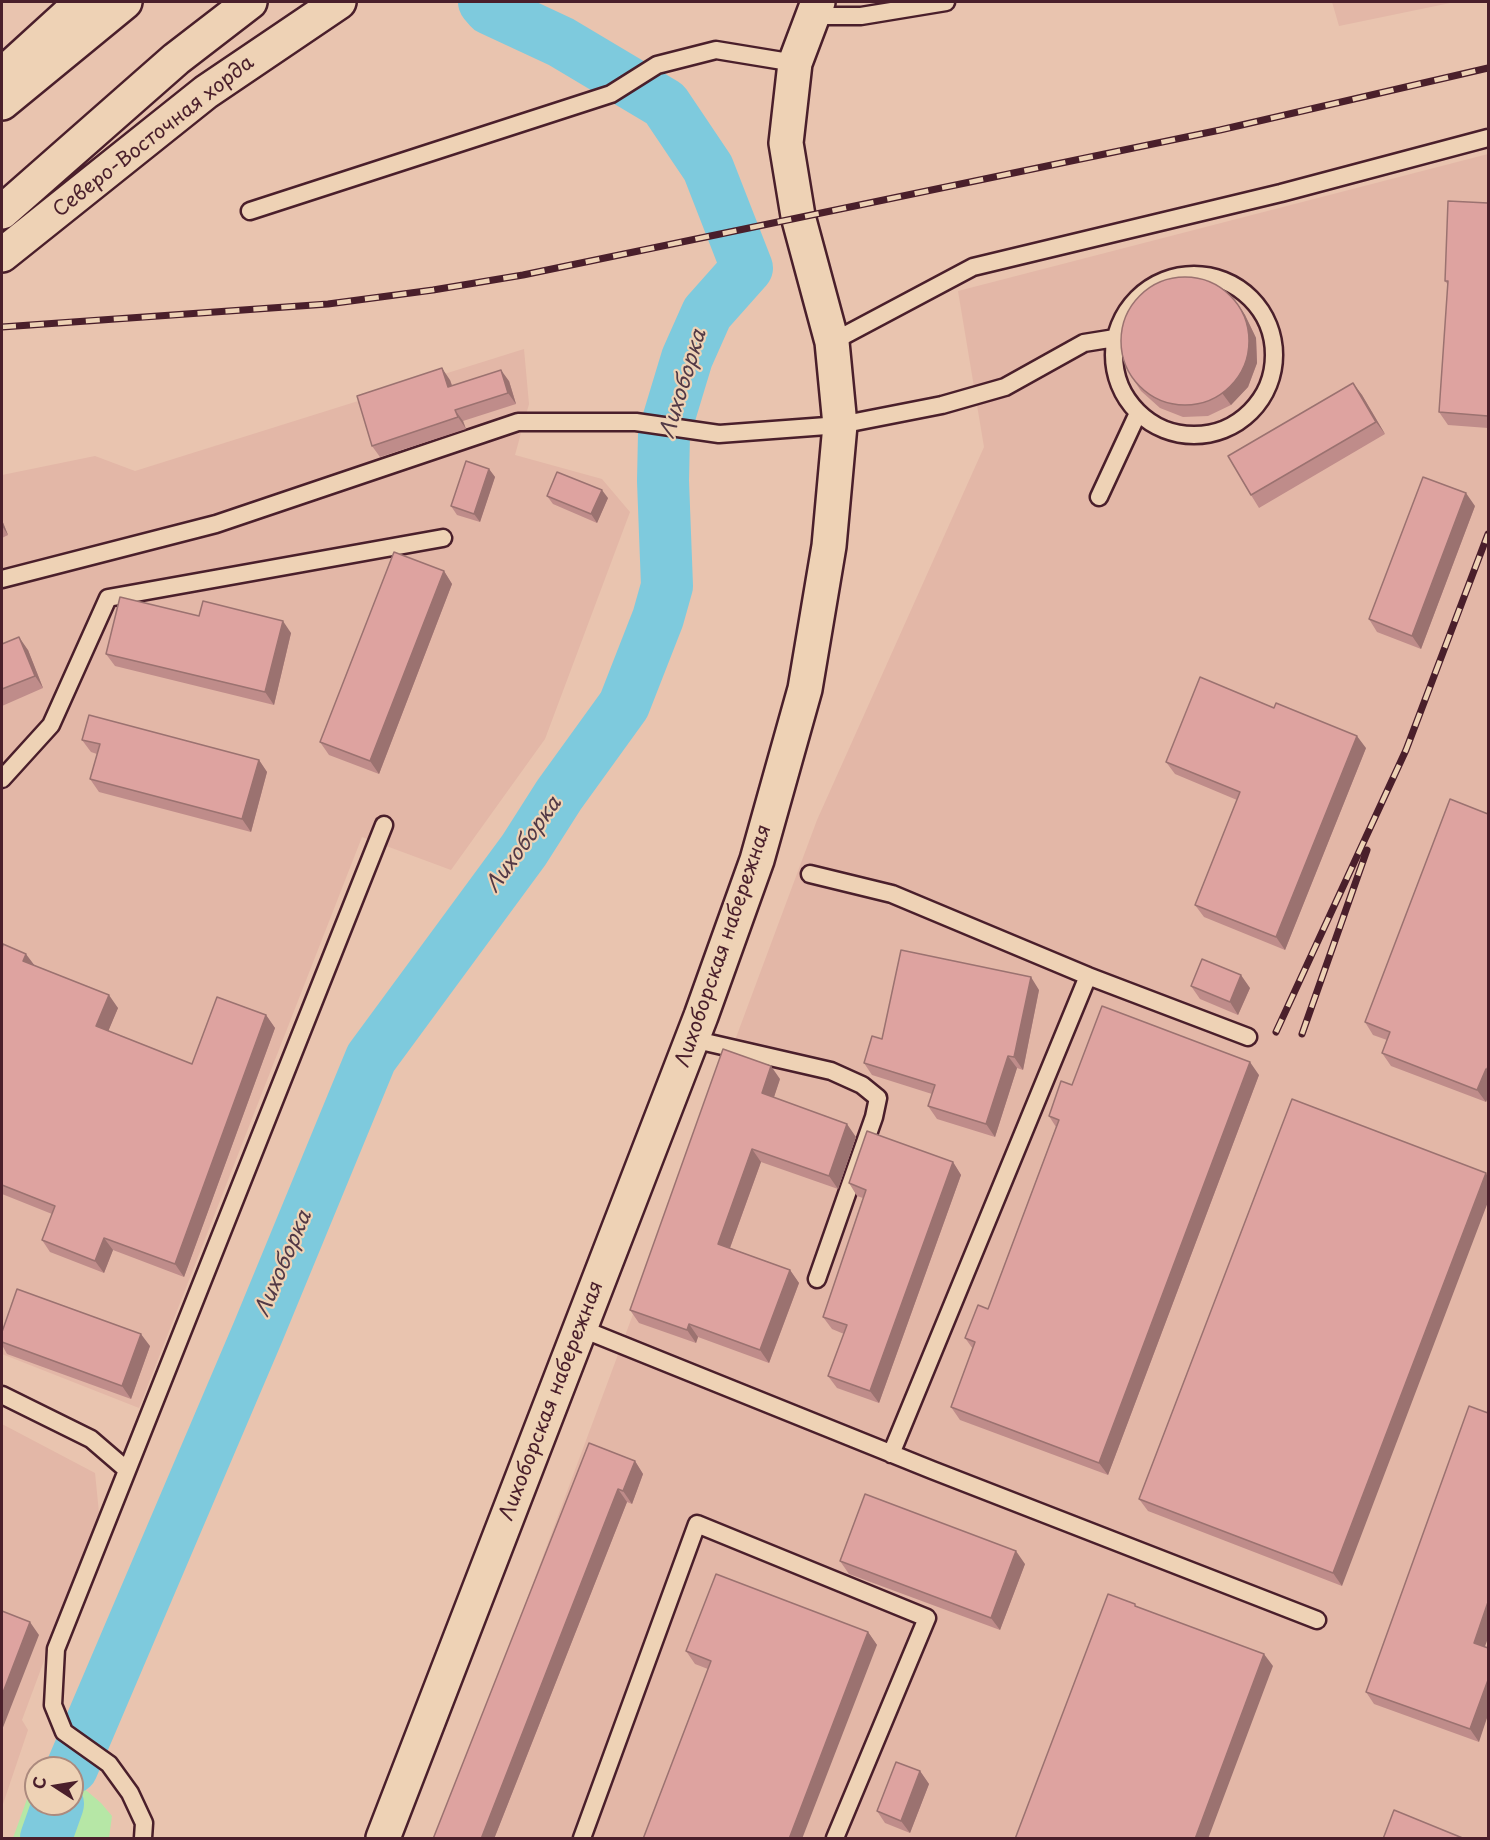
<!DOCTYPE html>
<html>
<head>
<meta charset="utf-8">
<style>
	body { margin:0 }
	#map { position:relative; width:1490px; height:1840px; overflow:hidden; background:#e9c4af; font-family:"Playpen Sans",sans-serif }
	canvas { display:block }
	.frame { position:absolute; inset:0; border:3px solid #4a1f2b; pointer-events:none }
	.north { position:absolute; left:24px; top:1756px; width:60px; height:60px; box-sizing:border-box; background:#eed2b5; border:2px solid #ac8a7e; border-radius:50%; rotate:282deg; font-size:16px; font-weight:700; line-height:24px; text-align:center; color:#4a1f2b }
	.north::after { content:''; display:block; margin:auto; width:21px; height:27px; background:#4a1f2b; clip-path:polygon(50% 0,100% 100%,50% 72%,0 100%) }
</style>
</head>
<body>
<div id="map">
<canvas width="1490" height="1840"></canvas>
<div class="frame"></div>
<div class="north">С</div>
</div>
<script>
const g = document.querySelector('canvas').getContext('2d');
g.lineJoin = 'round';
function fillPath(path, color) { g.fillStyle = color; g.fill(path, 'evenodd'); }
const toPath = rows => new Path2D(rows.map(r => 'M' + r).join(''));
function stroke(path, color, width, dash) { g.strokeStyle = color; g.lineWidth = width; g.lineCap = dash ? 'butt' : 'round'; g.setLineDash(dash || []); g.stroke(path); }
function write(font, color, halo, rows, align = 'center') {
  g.font = font + ' "Playpen Sans",sans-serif'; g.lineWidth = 4.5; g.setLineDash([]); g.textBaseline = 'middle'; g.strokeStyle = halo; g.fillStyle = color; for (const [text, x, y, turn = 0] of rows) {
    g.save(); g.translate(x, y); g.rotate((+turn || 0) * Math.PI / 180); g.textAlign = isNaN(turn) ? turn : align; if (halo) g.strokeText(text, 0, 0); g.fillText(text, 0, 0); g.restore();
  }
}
const built = toPath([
	[1332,2,1455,2,1339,26],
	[1488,154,1488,1838,438,1838,817,820,984,447,958,291],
	[524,349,529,404,515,455,602,479,630,512,545,739,451,870,362,837,139,1408,2,1354,2,475,95,456,135,471],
	[2,1424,95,1473,99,1513,22,1720,28,1730,2,1807]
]);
const green = toPath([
	[72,1783,87,1791,101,1803,112,1816,109,1838,13,1838,31,1788,36,1785,36,1804,72,1804]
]);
const river = toPath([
	[72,1768,258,1332,371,1058,524,850,559,795,624,705,658,618,667,586,663,481,664,434,687,358,707,313,747,268,708,168,665,104,561,42,490,9,484,2],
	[46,1838,58,1804]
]);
const service = toPath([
	[812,16,861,16,946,2],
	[250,211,611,94,657,65,716,50,795,63],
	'1114 355a80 80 0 1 1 160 0a80 80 0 1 1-160 0Z',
	[832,342,973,267,1281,193,1488,138],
	[1099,497,1138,413],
	[2,579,216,524,518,422,636,422,719,434,840,425,942,405,1005,387,1084,343,1115,338],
	[2,779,51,725,108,598,443,538],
	[810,874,892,894,1088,976,891,1454],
	[1088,976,1248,1037],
	[692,1039,831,1071,862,1085,878,1098,874,1117,817,1279],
	[580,1328,932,1470,1317,1620],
	[2,1395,91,1439,127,1470],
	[143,1838,144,1823,130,1793,109,1764,64,1732,53,1705,56,1649,384,825],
	[582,1838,697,1524,927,1618,835,1838]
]);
const tertiary = toPath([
	[383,1838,701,1016,757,860,805,689,829,546,840,425,832,342,798,216,786,143,795,63,818,2]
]);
const primary = toPath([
	[2,75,82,2],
	[2,103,125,2],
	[2,212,176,59,250,2],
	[2,255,206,92,339,2]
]);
const rail = toPath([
	[2,327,328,304,433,290,523,275,1220,130,1488,68],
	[1276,1032,1406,750,1488,534],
	[1302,1034,1367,850]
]);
const wall = toPath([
	[1488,203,1488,428,1448,425,1439,412,1448,285,1445,281],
	[1237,303,1245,315,1256,338,1257,363,1248,387,1231,405,1208,416,1183,417,1160,408,1141,391,1133,379],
	[450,380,452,385,509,381,516,404,463,421,466,429,380,457,372,446],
	[1353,383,1362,395,1385,434,1259,508,1251,495],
	[489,469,495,477,480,522,457,515,451,506],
	[547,496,608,498,597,523,553,504],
	[1475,506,1421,649,1377,632,1369,619],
	[2,520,8,535,2,538],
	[444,571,452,584,379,774,329,755,320,742],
	[199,616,291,633,274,705,115,666,106,654],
	[2,644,28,650,43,688,2,706],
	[82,740,259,760,267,772,251,832,99,792,90,779,97,754,91,752],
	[1366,748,1285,950,1204,917,1195,905,1237,800,1175,774,1166,762],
	[1488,814,1488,1097,1486,1102,1391,1066,1382,1053,1387,1040,1373,1035,1365,1022],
	[2,949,118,1008,108,1031,192,1064,266,1015,275,1028,184,1277,113,1250,104,1273,50,1252,42,1240,52,1214,2,1194],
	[1191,986,1250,988,1238,1015,1200,999],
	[1039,990,1023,1070,1017,1068,995,1137,937,1119,928,1106,932,1094,872,1075,864,1063,882,1039],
	[1259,1075,1108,1475,960,1420,951,1407,973,1349,965,1338,988,1309,1056,1127,1049,1116,1072,1085],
	[780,1079,774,1097,856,1137,838,1189,761,1162,730,1248,790,1270,799,1283,769,1363,698,1337,696,1343,639,1323,630,1310],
	[1292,1099,1342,1586,1148,1511,1139,1499],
	[953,1162,961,1175,879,1403,837,1388,828,1376,844,1334,832,1329,823,1317,863,1198,857,1196,849,1183],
	[2,1332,150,1346,131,1399,7,1354,2,1345],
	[589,1443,635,1461,643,1474,632,1504,627,1502,494,1839,433,1839],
	[840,1561,1025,1564,1000,1630,849,1574],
	[868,1632,877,1645,708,1669,695,1664,686,1651],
	[1485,1647,1479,1742,1374,1704,1366,1692],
	[920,1771,929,1784,910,1833,885,1823,877,1811]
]);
const shadedWall = toPath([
	[1237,303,1245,315,1256,338,1257,363,1248,387,1231,405,1222,393],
	[442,368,450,380,456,398,448,387],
	[501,370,509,381,516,404,508,393],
	[1353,383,1362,395,1385,434,1376,422],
	[455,410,463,421,466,429,458,417],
	[489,469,495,477,480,522,474,514],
	[602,490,608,498,597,523,591,514],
	[1466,493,1475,506,1421,649,1412,636],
	[2,520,8,535,2,526],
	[444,571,452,584,379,774,370,761],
	[283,621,291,633,274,705,265,692],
	[19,637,28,650,43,688,35,676],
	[1357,736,1366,748,1285,950,1276,937],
	[259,760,267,772,251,832,242,819],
	[26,954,35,966,23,961],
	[1241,975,1250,988,1238,1015,1230,1002],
	[1031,977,1039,990,1023,1070,1014,1057],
	[109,995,118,1008,105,1039,96,1026],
	[266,1015,275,1028,184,1277,175,1264],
	[1008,1056,1017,1068,995,1137,986,1124],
	[1250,1062,1259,1075,1108,1475,1099,1463],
	[771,1066,780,1079,771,1106,762,1093],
	[1486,1069,1488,1073,1488,1097,1486,1102,1477,1090],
	[847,1124,856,1137,838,1189,829,1176],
	[752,1149,761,1162,727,1256,718,1244],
	[953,1162,961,1175,879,1403,870,1391],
	[1486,1173,1488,1177,1488,1202,1342,1586,1333,1573],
	[104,1238,113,1250,104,1273,95,1261],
	[790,1270,799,1283,769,1363,760,1350],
	[689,1324,698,1337,696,1343,687,1330],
	[141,1334,150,1346,131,1399,122,1386],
	[635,1461,643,1474,632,1504,623,1491],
	[618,1489,627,1502,494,1839,481,1839],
	[1016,1551,1025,1564,1000,1630,991,1618],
	[1488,1602,1488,1638,1482,1655,1474,1643],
	[30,1622,39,1635,2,1730,2,1695],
	[868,1632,877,1645,802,1839,789,1839],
	[1264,1654,1273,1666,1208,1839,1195,1839],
	[1488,1680,1488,1715,1479,1742,1470,1729],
	[920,1771,929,1784,910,1833,901,1821]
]);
const building = toPath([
	[1448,201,1488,203,1488,416,1439,412,1448,281,1445,281,1448,201],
	'1121 341a64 64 0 1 1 128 0a64 64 0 1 1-128 0Z',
	[442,368,448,387,501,370,508,393,455,410,458,417,372,446,357,396,442,368],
	[1353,383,1376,422,1251,495,1228,456,1353,383],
	[466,461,489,469,474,514,451,506,466,461],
	[557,472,602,490,591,514,547,496,557,472],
	[1423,477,1466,493,1412,636,1369,619,1423,477],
	[394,552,444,571,370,761,320,742,394,552],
	[120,597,199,616,203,601,283,621,265,692,106,654,120,597],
	[19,637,35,676,2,689,2,644,19,637],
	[1200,677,1274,708,1276,703,1357,736,1276,937,1195,905,1240,792,1166,762,1200,677],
	[89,715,259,760,242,819,90,779,100,744,82,740,89,715],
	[1450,799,1488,814,1488,1066,1487,1070,1486,1069,1477,1090,1382,1053,1390,1032,1365,1022,1450,799],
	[3,944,26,954,23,961,109,995,96,1026,192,1064,217,997,266,1015,175,1264,104,1238,95,1261,42,1240,55,1206,2,1185,2,949,3,944],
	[901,950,1031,977,1014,1057,1008,1056,986,1124,928,1106,935,1085,864,1063,872,1036,882,1039,901,950],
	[1202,959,1241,975,1230,1002,1191,986,1202,959],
	[1102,1006,1250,1062,1099,1463,951,1407,975,1342,965,1338,978,1305,988,1309,1059,1120,1049,1116,1061,1081,1072,1085,1102,1006],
	[723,1049,771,1066,762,1093,847,1124,829,1176,752,1149,718,1244,790,1270,760,1350,689,1324,687,1330,630,1310,723,1049],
	[1292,1099,1486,1173,1333,1573,1139,1499,1292,1099],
	[867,1131,953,1162,870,1391,828,1376,847,1325,823,1317,866,1190,849,1183,867,1131],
	[17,1289,141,1334,122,1386,2,1342,2,1332,17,1289],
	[1469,1406,1488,1413,1488,1602,1474,1643,1488,1648,1488,1680,1470,1729,1366,1692,1469,1406],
	[589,1443,635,1461,623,1491,618,1489,481,1839,433,1839,589,1443],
	[865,1494,1016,1551,991,1618,840,1561,865,1494],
	[716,1574,868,1632,789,1839,643,1839,711,1661,686,1651,716,1574],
	[1108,1594,1135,1604,1135,1606,1264,1654,1195,1839,1015,1839,1108,1594],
	[2,1611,30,1622,2,1695,2,1611],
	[896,1762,920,1771,901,1821,877,1811,896,1762],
	[1394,1810,1465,1839,1383,1839,1394,1810]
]);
const streetNames = [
	["Северо-Восточная хорда",154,137,-38],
	["Лихоборская набережная",724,946,-71],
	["Лихоборская набережная",552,1401,-69]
];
const waterNames = [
	["Лихоборка",684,384,-73],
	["Лихоборка",524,845,-54],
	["Лихоборка",284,1264,-67]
];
fillPath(built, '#e3b7a7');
fillPath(green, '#b6e7a6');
stroke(river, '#7ecadd', 52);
stroke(service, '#4a1f2b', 21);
stroke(tertiary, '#4a1f2b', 38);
stroke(primary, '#4a1f2b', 38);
stroke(service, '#eed2b5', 16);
stroke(tertiary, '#eed2b5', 33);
stroke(primary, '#eed2b5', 33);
stroke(rail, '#4a1f2b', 7);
stroke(rail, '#eed2b5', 4.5, [14]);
fillPath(wall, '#bf8c8a');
fillPath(shadedWall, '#9b7270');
fillPath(building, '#dea3a0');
stroke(building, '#9b7270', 1.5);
write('20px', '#4a1f2b', '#eed2b5', streetNames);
write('italic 21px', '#523946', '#eed2b5', waterNames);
</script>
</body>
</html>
